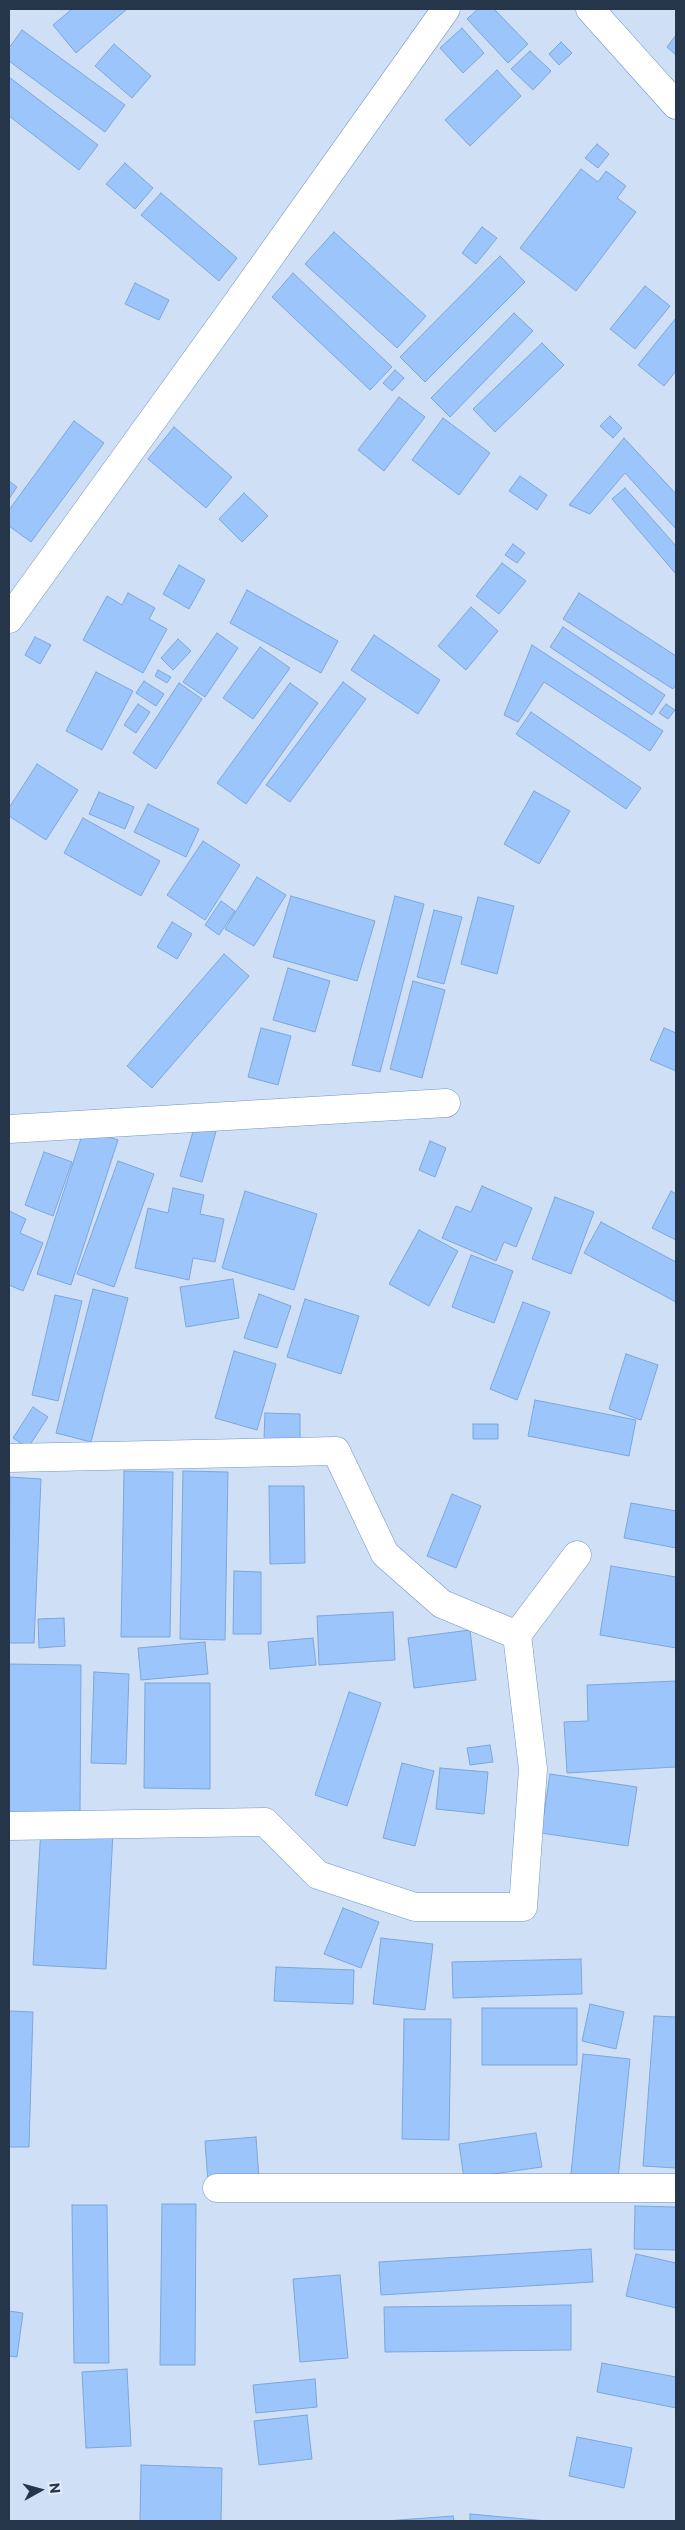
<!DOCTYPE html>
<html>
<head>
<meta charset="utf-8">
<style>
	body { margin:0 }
	#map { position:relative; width:685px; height:2530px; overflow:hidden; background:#cfe0f6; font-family:Commissioner,sans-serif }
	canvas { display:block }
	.frame { position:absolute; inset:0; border:10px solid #25364b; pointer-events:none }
	.north { position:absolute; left:15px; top:2465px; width:50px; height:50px; -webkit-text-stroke:4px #e3ecf7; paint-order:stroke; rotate:83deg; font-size:14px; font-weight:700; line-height:20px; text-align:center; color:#25364b }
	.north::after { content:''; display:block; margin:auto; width:18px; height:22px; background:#25364b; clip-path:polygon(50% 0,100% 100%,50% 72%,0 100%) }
</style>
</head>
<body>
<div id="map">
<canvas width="685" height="2530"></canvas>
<div class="frame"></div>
<div class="north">N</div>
</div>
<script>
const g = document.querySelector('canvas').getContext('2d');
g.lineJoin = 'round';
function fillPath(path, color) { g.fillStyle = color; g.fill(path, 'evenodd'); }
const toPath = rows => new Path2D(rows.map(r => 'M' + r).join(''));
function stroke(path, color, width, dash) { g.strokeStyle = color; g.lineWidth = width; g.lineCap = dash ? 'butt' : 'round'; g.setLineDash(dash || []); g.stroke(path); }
const building = toPath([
	[72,9,127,9,76,53,53,25,72,9],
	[478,9,494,9,528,44,508,63,467,19,478,9],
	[462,28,484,53,463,73,440,48,462,28],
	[22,30,125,105,105,132,9,61,9,48,22,30],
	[676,35,676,55,667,47,676,35],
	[561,42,572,53,559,65,549,54,561,42],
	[114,44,151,76,132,98,95,66,114,44],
	[530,51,551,71,533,90,511,69,530,51],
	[497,70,521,96,470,146,445,120,497,70],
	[9,77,98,145,79,170,9,116,9,77],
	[597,144,609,154,598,168,585,158,597,144],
	[125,163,153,188,135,209,106,184,125,163],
	[581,169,598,182,606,171,626,186,617,198,636,212,576,291,520,248,581,169],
	[161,193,237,258,219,281,141,215,161,193],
	[482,227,497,238,476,264,462,253,482,227],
	[334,232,426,316,397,348,305,264,334,232],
	[500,256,525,282,425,382,400,357,500,256],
	[293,273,392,367,370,390,272,297,293,273],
	[135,283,169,300,159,320,125,304,135,283],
	[645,286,670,306,635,349,610,329,645,286],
	[514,313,533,331,450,417,431,398,514,313],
	[676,318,676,371,664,386,638,365,676,318],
	[542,343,564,365,495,432,473,409,542,343],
	[395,370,404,378,392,391,383,383,395,370],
	[399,397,425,417,384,471,358,450,399,397],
	[610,416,622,428,613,438,600,426,610,416],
	[443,418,490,453,459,495,412,460,443,418],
	[74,421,104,443,31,542,9,526,9,510,74,421],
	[174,427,232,477,206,508,148,459,174,427],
	[624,438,676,494,676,529,625,473,590,514,569,505,624,438],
	[520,476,547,495,537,510,509,491,520,476],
	[9,481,17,487,9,499,9,481],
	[625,488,676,546,676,574,612,499,625,488],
	[244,493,268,516,242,542,219,519,244,493],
	[513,544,525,553,517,563,505,555,513,544],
	[502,563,526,581,499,614,476,596,502,563],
	[179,565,205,580,189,609,163,594,179,565],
	[247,590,338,641,321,673,230,623,247,590],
	[128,593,155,608,149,619,167,629,143,673,83,640,107,596,122,605,128,593],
	[579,593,676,656,676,684,673,689,563,619,579,593],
	[471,607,498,631,466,670,438,646,471,607],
	[563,627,665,695,652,715,550,647,563,627],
	[217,633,238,648,205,697,183,682,217,633],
	[374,635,440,680,418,714,351,670,374,635],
	[35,637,51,645,40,664,25,655,35,637],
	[178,639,191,651,173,670,161,658,178,639],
	[532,645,663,731,650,751,544,682,518,722,504,715,532,645],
	[260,647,290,668,253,719,223,698,260,647],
	[158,670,171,677,167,683,155,676,158,670],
	[96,672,133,691,102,750,66,731,96,672],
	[144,681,164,694,156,706,136,693,144,681],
	[343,682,366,699,290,802,266,785,343,682],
	[179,683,202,699,156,769,133,753,179,683],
	[290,683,318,703,246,804,217,783,290,683],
	[138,704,150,712,136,733,124,725,138,704],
	[666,704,675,710,668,719,659,713,666,704],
	[531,712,641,788,626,809,516,734,531,712],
	[37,764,78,790,46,840,9,816,9,808,37,764],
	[534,791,570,811,539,864,504,844,534,791],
	[99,792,134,807,125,829,89,814,99,792],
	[148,804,199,829,186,857,134,832,148,804],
	[83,818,160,861,141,896,64,853,83,818],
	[203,841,240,865,205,920,167,895,203,841],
	[257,877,286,895,254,946,225,929,257,877],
	[291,896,375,921,357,981,273,957,291,896],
	[395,896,424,904,380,1072,352,1065,395,896],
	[478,897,514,906,497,974,461,964,478,897],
	[221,901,235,911,219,935,205,925,221,901],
	[434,910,462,917,444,984,417,977,434,910],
	[172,922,192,934,177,959,157,947,172,922],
	[224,954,249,976,152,1088,127,1066,224,954],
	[288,968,330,981,315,1032,273,1020,288,968],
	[413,981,445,990,422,1078,390,1069,413,981],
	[261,1028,291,1036,278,1085,248,1077,261,1028],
	[664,1028,676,1033,676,1071,650,1060,664,1028],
	[197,1118,218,1124,202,1182,180,1176,197,1118],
	[84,1129,118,1140,71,1285,37,1274,84,1129],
	[430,1141,446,1148,435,1177,419,1170,430,1141],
	[44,1152,72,1162,53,1216,25,1205,44,1152],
	[118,1161,154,1174,114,1287,77,1274,118,1161],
	[482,1186,532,1208,516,1247,504,1242,496,1261,442,1238,456,1206,471,1212,482,1186],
	[173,1188,204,1195,200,1214,224,1219,215,1262,193,1258,189,1280,135,1268,148,1208,168,1213,173,1188],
	[245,1191,317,1214,294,1290,222,1268,245,1191],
	[671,1191,676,1194,676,1240,652,1228,671,1191],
	[555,1197,594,1212,571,1274,532,1259,555,1197],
	[9,1211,26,1219,20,1233,43,1243,23,1291,9,1285,9,1211],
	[601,1222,676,1262,676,1302,584,1253,601,1222],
	[419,1230,458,1251,429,1306,389,1284,419,1230],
	[471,1255,513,1271,494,1323,452,1307,471,1255],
	[233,1279,239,1318,186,1327,180,1287,233,1279],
	[93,1289,128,1298,91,1442,56,1433,93,1289],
	[259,1294,291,1306,277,1348,244,1338,259,1294],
	[55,1295,82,1301,58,1401,32,1395,55,1295],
	[305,1299,359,1316,341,1374,287,1357,305,1299],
	[523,1302,550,1312,517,1400,490,1389,523,1302],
	[234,1351,276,1364,257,1430,215,1418,234,1351],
	[626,1354,658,1365,641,1420,609,1409,626,1354],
	[535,1400,636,1420,629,1456,528,1436,535,1400],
	[33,1407,48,1417,28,1448,13,1438,33,1407],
	[265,1413,300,1414,300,1440,264,1439,265,1413],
	[473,1424,498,1424,498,1439,473,1439,473,1424],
	[124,1471,173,1472,170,1637,121,1637,124,1471],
	[183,1471,228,1472,225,1640,180,1639,183,1471],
	[10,1477,41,1479,34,1643,9,1643,10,1477],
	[269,1486,304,1486,305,1563,270,1564,269,1486],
	[452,1494,481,1506,456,1568,427,1556,452,1494],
	[631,1503,676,1511,676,1548,624,1538,631,1503],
	[611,1566,676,1577,676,1648,600,1635,611,1566],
	[234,1571,261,1572,261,1634,233,1634,234,1571],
	[393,1612,395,1660,319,1665,317,1616,393,1612],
	[64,1618,65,1646,39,1648,38,1619,64,1618],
	[470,1630,476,1680,414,1688,408,1638,470,1630],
	[313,1638,316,1665,270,1669,268,1642,313,1638],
	[205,1642,208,1674,141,1680,138,1648,205,1642],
	[9,1664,81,1665,80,1814,9,1813,9,1664],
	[94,1672,129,1674,126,1764,91,1763,94,1672],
	[676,1681,676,1767,567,1773,564,1722,588,1721,587,1685,676,1681],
	[145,1683,210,1683,210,1789,144,1788,145,1683],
	[349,1692,381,1703,347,1806,315,1795,349,1692],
	[490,1745,493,1762,470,1765,467,1748,490,1745],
	[402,1763,434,1771,415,1846,383,1838,402,1763],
	[440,1768,488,1772,484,1814,436,1809,440,1768],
	[550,1774,637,1787,628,1846,541,1833,550,1774],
	[41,1828,113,1832,106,1969,33,1965,41,1828],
	[343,1908,379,1922,361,1968,324,1954,343,1908],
	[381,1938,433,1944,425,2010,373,2004,381,1938],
	[581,1959,582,1994,453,1998,452,1962,581,1959],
	[276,1967,354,1970,353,2004,274,2001,276,1967],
	[590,2004,624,2012,616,2049,582,2041,590,2004],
	[482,2008,577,2008,577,2065,482,2065,482,2008],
	[9,2011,33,2012,29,2147,9,2147,9,2011],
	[654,2016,676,2017,676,2168,643,2166,654,2016],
	[404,2019,451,2019,449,2140,402,2139,404,2019],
	[583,2054,630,2059,618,2179,571,2174,583,2054],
	[536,2133,542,2167,464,2178,459,2144,536,2133],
	[256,2137,259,2179,208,2183,205,2141,256,2137],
	[162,2204,196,2204,195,2365,160,2365,162,2204],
	[72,2205,107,2205,109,2363,74,2363,72,2205],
	[635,2206,676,2207,676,2250,634,2249,635,2206],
	[591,2249,593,2282,381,2295,379,2262,591,2249],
	[636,2254,676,2263,676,2308,626,2296,636,2254],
	[340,2275,348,2358,300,2362,293,2279,340,2275],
	[571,2305,571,2350,385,2352,384,2307,571,2305],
	[9,2311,23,2313,17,2357,9,2356,9,2311],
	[602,2363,676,2377,676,2408,597,2392,602,2363],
	[127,2369,131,2446,86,2448,82,2372,127,2369],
	[315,2379,317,2407,256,2413,253,2385,315,2379],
	[307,2415,312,2459,259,2465,254,2421,307,2415],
	[577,2437,632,2448,624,2488,569,2476,577,2437],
	[141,2465,222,2468,221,2521,140,2521,141,2465],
	[470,2514,547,2521,470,2521,470,2514],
	[453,2516,454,2521,385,2521,453,2516]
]);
const minor = toPath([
	[590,9,676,105],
	[9,619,232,310,446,9],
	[9,1129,446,1103],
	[9,1458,336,1451,385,1554,442,1604,517,1635],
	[9,1826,265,1822,318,1875,415,1907,523,1907,533,1769,517,1635,577,1555],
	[217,2188,676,2188]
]);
fillPath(building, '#9bc5fb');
stroke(building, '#7da6da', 1);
stroke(minor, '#6d96c9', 29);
stroke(minor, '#fff', 28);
</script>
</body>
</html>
